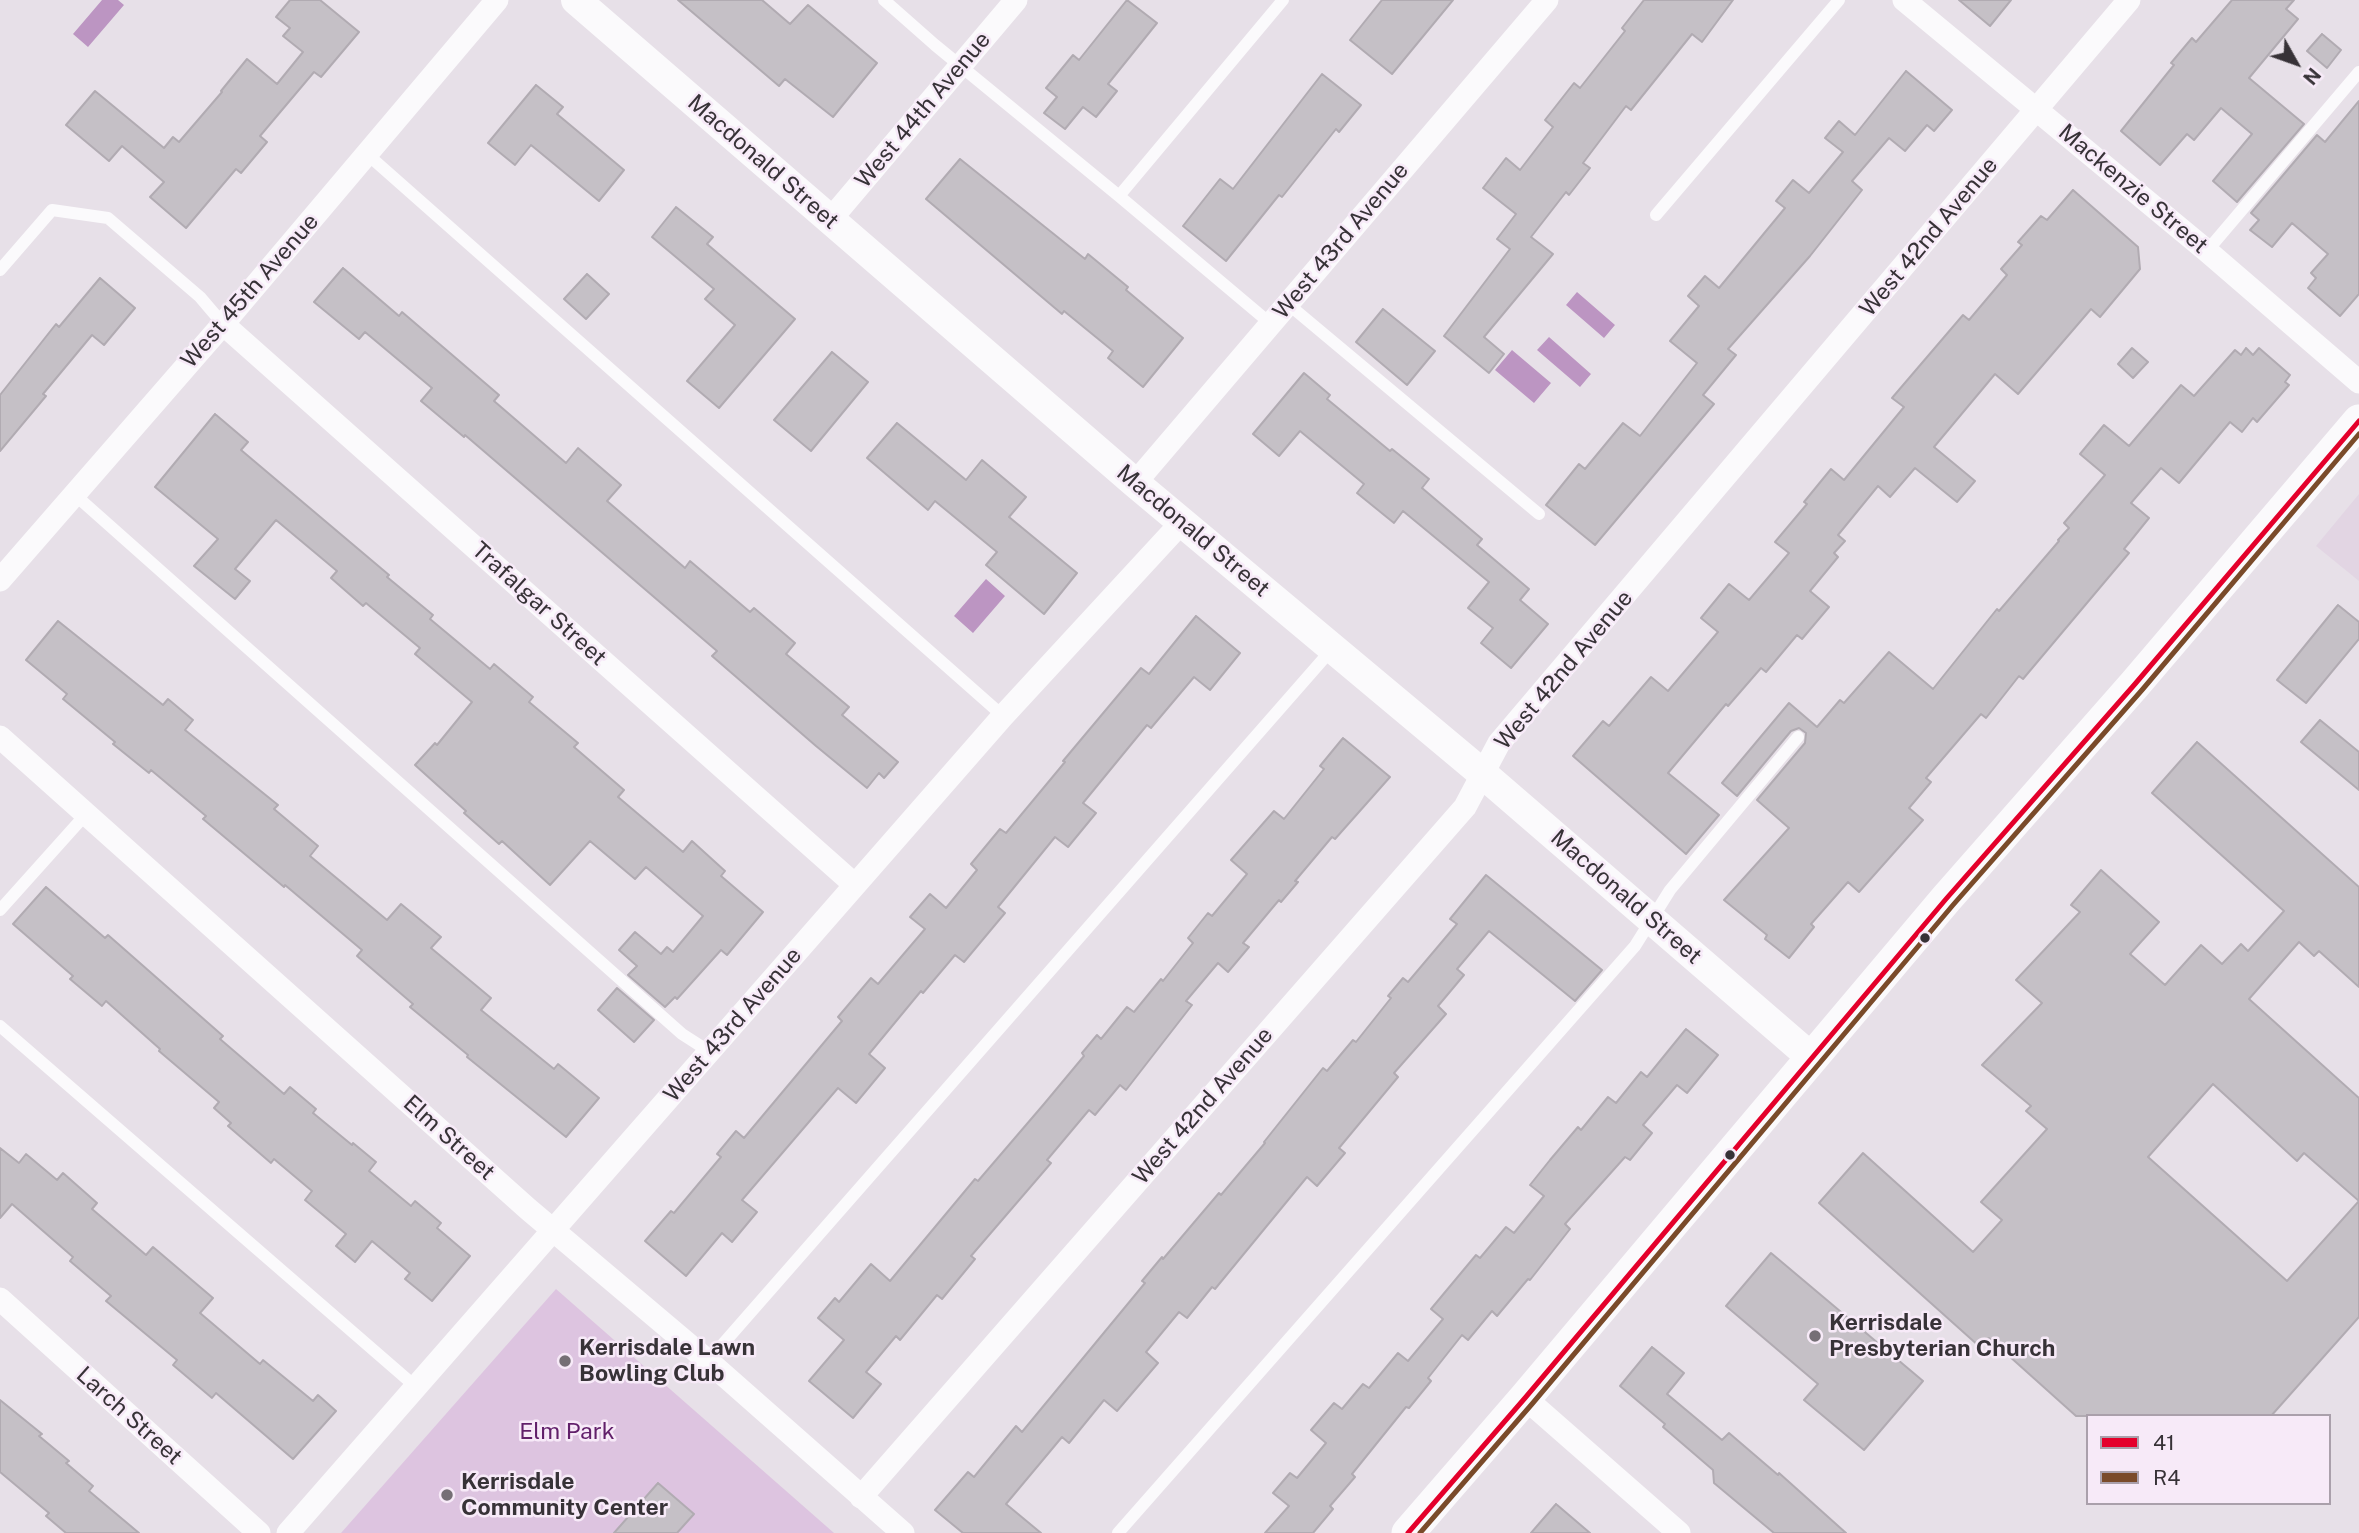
<!DOCTYPE html>
<html>
<head>
<meta charset="utf-8">
<style>
	body { margin:0 }
	#map { position:relative; width:2359px; height:1533px; overflow:hidden; background:#e7e0e8; font-family:"Public Sans",sans-serif }
	canvas { display:block }
	.legend { position:absolute; left:2086px; top:1414px; width:245px; height:91px; box-sizing:border-box; background:#f7eaf8; border:2px solid #aaa0ab; margin:0; padding:9px 12px; list-style:none; font-size:21px; color:#373237 }
	.legend li { display:flex; align-items:center; gap:14px; height:35px }
	.legend b { width:35px; border:2px solid #aaa0ab }
	.north { position:absolute; left:2261px; top:28px; width:70px; height:70px; -webkit-text-stroke:5px #f7eaf8; paint-order:stroke; rotate:130deg; font-size:19px; font-weight:700; line-height:28px; text-align:center; color:#373237 }
	.north::after { content:''; display:block; margin:auto; width:24px; height:32px; background:#373237; clip-path:polygon(50% 0,100% 100%,50% 72%,0 100%) }
</style>
</head>
<body>
<div id="map">
<canvas width="2359" height="1533"></canvas>
<ul class="legend">
<li><b style="height:9px;background:#e4002b"></b>41</li>
<li><b style="height:9px;background:#7a4b2a"></b>R4</li>
</ul>
<div class="north">N</div>
</div>
<script>
const g = document.querySelector('canvas').getContext('2d');
g.lineJoin = 'round';
function fillPath(path, color) { g.fillStyle = color; g.fill(path, 'evenodd'); }
const toPath = rows => new Path2D(rows.map(r => 'M' + r).join(''));
function stroke(path, color, width, dash) { g.strokeStyle = color; g.lineWidth = width; g.lineCap = dash ? 'butt' : 'round'; g.setLineDash(dash || []); g.stroke(path); }
function write(font, color, halo, rows, align = 'center') {
  g.font = font + ' "Public Sans",sans-serif'; g.lineWidth = 5; g.setLineDash([]); g.textBaseline = 'middle'; g.strokeStyle = halo; g.fillStyle = color; for (const [text, x, y, turn = 0] of rows) {
    g.save(); g.translate(x, y); g.rotate((+turn || 0) * Math.PI / 180); g.textAlign = isNaN(turn) ? turn : align; if (halo) g.strokeText(text, 0, 0); g.fillText(text, 0, 0); g.restore();
  }
}
const built = toPath([
	[2359,494,2359,581,2316,546]
]);
const green = toPath([
	[556,1289,834,1533,341,1533]
]);
const water = toPath([
	[102,0,118,0,124,5,88,47,73,34],
	[1577,292,1615,325,1604,338,1566,305],
	[1549,337,1591,374,1580,387,1537,350],
	[1512,350,1551,383,1534,403,1495,370],
	[986,579,1005,596,973,633,954,616]
]);
const building = toPath([
	[290,0,320,0,359,32,321,77,314,72,260,136,267,142,241,173,236,169,186,228,150,197,164,182,122,146,109,161,66,125,95,91,164,148,173,137,179,142,222,92,221,91,247,59,277,84,303,52,283,36,290,28,276,17,290,0],
	[678,0,762,0,790,24,808,5,877,63,833,117,785,79,779,86,678,0],
	[1127,0,1157,23,1108,84,1117,91,1096,117,1083,107,1065,129,1044,113,1057,97,1046,88,1073,55,1079,60,1127,0],
	[1382,0,1453,0,1392,74,1350,40,1382,0],
	[1644,0,1733,0,1702,42,1692,34,1631,110,1626,106,1583,163,1590,168,1569,195,1566,192,1531,237,1553,254,1484,337,1504,354,1489,373,1444,336,1510,249,1497,239,1516,214,1483,188,1506,158,1520,170,1553,127,1545,120,1574,83,1580,88,1625,31,1622,28,1644,0],
	[1959,0,2011,0,1990,26,1959,0],
	[2232,0,2294,0,2286,9,2298,19,2249,78,2304,124,2237,202,2213,181,2252,134,2221,108,2194,140,2187,134,2160,165,2121,131,2174,65,2171,63,2192,38,2196,42,2232,0],
	[2322,34,2341,50,2327,68,2307,51,2322,34],
	[1906,71,1952,110,1934,131,1927,125,1905,151,1889,138,1852,181,1862,190,1810,256,1728,349,1736,355,1703,395,1714,404,1595,545,1546,505,1579,464,1585,469,1623,423,1640,436,1697,363,1670,341,1699,306,1688,296,1705,276,1719,288,1785,208,1776,201,1793,180,1809,193,1843,152,1825,138,1839,121,1855,135,1906,71],
	[1322,74,1361,105,1339,132,1336,129,1282,197,1279,195,1226,261,1183,226,1220,179,1233,189,1322,74],
	[536,85,563,107,557,114,624,170,599,201,531,145,515,165,488,143,536,85],
	[2359,101,2359,294,2340,316,2308,288,2316,278,2311,273,2328,254,2292,223,2272,247,2250,230,2259,220,2251,213,2317,135,2325,142,2359,101],
	[960,159,1085,259,1088,254,1128,287,1126,290,1183,338,1143,387,1108,358,1113,351,1064,311,1062,314,926,199,960,159],
	[2073,190,2138,247,2140,269,2100,317,2091,309,2018,394,1995,374,1934,447,1975,481,1957,502,1915,468,1890,497,1878,486,1838,535,1845,541,1834,553,1838,557,1810,591,1829,607,1802,639,1797,635,1766,672,1761,668,1728,706,1726,704,1668,773,1719,815,1686,854,1573,756,1603,721,1609,726,1651,677,1668,691,1718,632,1701,618,1729,584,1749,600,1789,553,1775,542,1807,504,1804,502,1831,469,1844,480,1904,407,1892,398,1963,315,1969,320,2007,275,2001,269,2022,245,2018,242,2041,216,2047,220,2073,190],
	[676,207,713,237,707,244,795,319,719,408,687,381,735,325,705,299,714,289,652,237,676,207],
	[343,268,399,316,402,312,499,395,494,401,566,463,578,448,621,485,607,501,685,568,690,561,750,612,754,608,795,643,786,654,849,707,842,715,898,762,884,778,879,773,867,788,816,746,712,656,717,651,465,435,464,437,421,401,432,388,365,332,359,339,314,302,343,268],
	[587,274,609,294,586,319,564,299,587,274],
	[100,278,135,308,104,345,92,335,43,394,46,396,0,451,0,395,56,324,59,327,100,278],
	[1383,309,1435,351,1407,385,1356,342,1383,309],
	[2132,348,2148,362,2133,378,2118,364,2132,348],
	[2246,348,2253,355,2259,348,2290,375,2285,382,2289,385,2257,422,2253,418,2242,432,2230,422,2179,483,2161,468,2131,503,2149,518,2124,549,2129,553,2023,679,2019,676,1986,718,1981,714,1926,778,1931,782,1909,808,1923,820,1859,892,1848,882,1811,924,1814,927,1789,958,1765,939,1767,935,1724,900,1789,828,1757,800,1805,743,1806,733,1799,728,1791,731,1737,796,1722,783,1789,703,1817,727,1840,700,1844,703,1889,652,1933,689,1997,609,1999,611,2059,541,2058,540,2069,528,2064,523,2105,475,2080,454,2104,425,2129,446,2181,385,2194,396,2235,350,2241,355,2246,348],
	[832,352,868,382,811,451,774,420,832,352],
	[1304,373,1330,395,1327,399,1390,451,1392,449,1429,479,1422,488,1482,539,1477,545,1529,589,1520,600,1548,624,1511,668,1481,643,1493,628,1468,608,1489,582,1403,511,1394,523,1357,493,1364,484,1300,431,1279,456,1253,434,1304,373],
	[215,414,248,442,241,450,389,575,387,577,433,615,430,619,490,669,494,664,533,697,529,702,578,743,574,747,624,790,618,797,683,852,692,841,725,871,721,876,763,912,727,955,721,950,677,999,675,997,665,1007,628,975,637,966,619,950,635,932,661,954,667,947,673,952,703,916,646,867,635,879,590,841,550,885,502,841,499,844,464,813,466,811,415,765,435,743,437,745,472,702,415,654,420,648,366,603,363,606,331,578,337,571,276,520,235,569,250,581,235,599,194,566,218,539,155,487,215,414],
	[897,423,966,480,982,460,1026,497,1009,517,1077,573,1044,614,986,565,997,552,935,501,928,510,867,458,897,423],
	[2338,605,2359,622,2359,639,2306,703,2277,680,2338,605],
	[1196,616,1240,653,1210,690,1194,677,1151,728,1147,725,1083,803,1096,813,1068,847,1055,837,998,907,1005,913,964,962,955,955,923,993,921,991,869,1054,885,1068,856,1103,838,1088,742,1200,757,1212,732,1242,722,1233,686,1276,645,1241,671,1211,674,1213,721,1157,717,1154,736,1131,744,1138,842,1021,838,1017,871,978,878,984,925,929,910,917,930,894,946,908,977,870,971,864,1000,829,1006,833,1065,762,1063,761,1141,668,1149,674,1196,616],
	[58,621,163,705,168,699,193,720,185,730,278,805,274,809,318,846,310,856,387,920,401,904,441,937,431,948,491,998,481,1010,554,1069,558,1064,599,1098,566,1137,467,1057,468,1055,410,1007,413,1004,357,956,362,950,285,885,284,887,203,819,206,816,151,770,149,773,113,744,115,742,63,699,67,694,26,660,58,621],
	[2320,720,2359,752,2359,790,2301,742,2320,720],
	[1343,738,1390,777,1335,839,1332,837,1295,881,1298,882,1281,902,1279,900,1243,943,1249,947,1228,972,1218,963,1186,1001,1192,1005,1126,1090,1120,1085,1095,1115,1089,1110,1047,1160,1051,1163,971,1256,975,1259,942,1299,937,1295,900,1340,896,1336,866,1372,881,1384,853,1418,809,1381,844,1340,818,1318,835,1298,839,1302,871,1264,890,1281,975,1179,978,1181,1044,1104,1084,1056,1082,1053,1097,1035,1101,1039,1127,1007,1134,1012,1161,979,1163,981,1193,943,1188,938,1208,913,1212,916,1247,874,1231,860,1274,811,1284,819,1324,769,1320,766,1343,738],
	[2197,742,2359,887,2359,987,2319,951,2314,956,2299,942,2249,999,2359,1098,2359,1317,2271,1416,2076,1416,1989,1338,1980,1347,1819,1203,1863,1153,1973,1252,2002,1220,1981,1202,2047,1129,2026,1111,2031,1106,1982,1065,2042,1003,2016,980,2080,912,2071,905,2101,870,2159,922,2130,954,2165,985,2201,945,2222,964,2241,944,2248,951,2284,911,2152,793,2197,742],
	[2213,1084,2297,1161,2304,1153,2359,1201,2287,1281,2148,1157,2213,1084],
	[1486,875,1602,970,1575,1001,1489,931,1457,969,1464,975,1438,1006,1446,1014,1394,1073,1398,1077,1339,1148,1345,1153,1317,1186,1307,1177,1215,1289,1212,1287,1187,1318,1179,1312,1146,1352,1158,1363,1117,1411,1104,1400,1069,1443,1062,1437,1006,1504,1041,1533,963,1533,935,1510,968,1472,974,1477,1016,1426,1022,1432,1145,1283,1142,1281,1162,1257,1163,1259,1219,1193,1221,1195,1265,1143,1264,1142,1323,1068,1327,1071,1353,1040,1356,1042,1391,998,1388,996,1403,978,1408,982,1457,924,1450,919,1486,875],
	[46,887,105,938,108,935,223,1036,220,1039,284,1094,290,1087,316,1109,313,1113,352,1145,353,1143,376,1162,369,1171,411,1206,415,1201,441,1223,437,1228,470,1256,432,1301,405,1279,410,1273,372,1241,355,1262,336,1246,346,1234,305,1200,312,1191,274,1159,271,1163,228,1126,231,1123,214,1108,219,1102,159,1051,160,1049,106,1001,102,1006,70,979,73,976,13,924,46,887],
	[617,988,654,1020,634,1042,598,1010,617,988],
	[1686,1029,1718,1055,1687,1093,1677,1085,1643,1125,1652,1133,1630,1160,1625,1157,1565,1224,1570,1229,1530,1280,1528,1279,1497,1316,1492,1311,1468,1340,1462,1335,1428,1378,1431,1381,1409,1408,1406,1407,1352,1474,1355,1477,1330,1506,1333,1509,1313,1533,1265,1533,1289,1506,1273,1493,1290,1473,1297,1478,1326,1443,1311,1430,1334,1403,1342,1409,1363,1384,1369,1388,1398,1353,1408,1361,1443,1319,1431,1309,1476,1255,1480,1258,1506,1227,1514,1233,1544,1196,1530,1185,1550,1160,1578,1127,1581,1130,1608,1097,1616,1103,1641,1072,1647,1077,1686,1029],
	[0,1148,19,1163,26,1154,57,1180,63,1173,97,1203,92,1209,146,1255,153,1247,213,1298,200,1313,260,1364,263,1360,313,1401,318,1395,336,1411,293,1459,216,1393,212,1398,173,1365,177,1360,106,1301,111,1296,70,1261,73,1257,12,1204,0,1218,0,1148],
	[1771,1253,1923,1381,1864,1450,1804,1400,1818,1384,1726,1306,1771,1253],
	[1652,1347,1684,1373,1667,1394,1722,1440,1729,1433,1778,1475,1779,1473,1846,1533,1774,1533,1714,1483,1713,1470,1663,1427,1665,1424,1620,1386,1652,1347],
	[0,1400,42,1434,39,1436,69,1461,66,1463,93,1486,89,1491,139,1533,66,1533,46,1516,49,1513,0,1472,0,1400],
	[658,1483,694,1514,677,1533,614,1533,658,1483],
	[1556,1504,1590,1533,1531,1533,1556,1504]
]);
const service = toPath([
	[884,0,935,45,1119,196,1271,324],
	[367,154,1003,716],
	[1119,196,1283,0],
	[1656,215,1839,0],
	[2207,251,2359,72],
	[0,270,52,210,108,218,200,297,223,324],
	[1288,304,1539,514],
	[74,494,682,1034,710,1052],
	[0,910,87,813],
	[0,1026,416,1387],
	[708,1361,1333,648],
	[1118,1533,1635,946,1670,890,1798,737]
]);
const minor = toPath([
	[1904,0,2207,251,2359,382],
	[830,220,1016,0],
	[223,324,855,885],
	[1135,483,1547,0],
	[0,580,223,324,497,0],
	[0,737,528,1209,708,1361,903,1533],
	[0,1299,259,1533],
	[1525,1398,1679,1533],
	[861,1497,1465,807,1499,743,2129,0],
	[288,1533,1003,716,1182,522]
]);
const tertiary = toPath([
	[576,0,1135,483,1483,774,1812,1058]
]);
const secondary = toPath([
	[1408,1533,1525,1398,1946,899,2135,684,2359,421]
]);
const bus1 = toPath([
	[1408,1533,1525,1398,1946,899,2135,684,2359,421]
]);
const bus2 = toPath([
	[1420,1533,1532,1404,1953,905,2142,690,2359,434]
]);
const markers = [
	[1925,938,6,"#373237"],
	[1730,1155,6,"#373237"],
	[1815,1336,7,"#756f75"],
	[565,1361,7,"#756f75"],
	[447,1495,7,"#756f75"]
];
const streetNames = [
	["West 44th Avenue",923,110,-50],
	["Macdonald Street",763,162,41],
	["Mackenzie Street",2133,189,40],
	["West 42nd Avenue",1929,237,-50],
	["West 43rd Avenue",1341,241,-50],
	["West 45th Avenue",250,291,-49],
	["Macdonald Street",1193,531,40],
	["Trafalgar Street",539,604,42],
	["West 42nd Avenue",1564,670,-50],
	["Macdonald Street",1626,897,41],
	["West 43rd Avenue",733,1025,-49],
	["West 42nd Avenue",1203,1106,-49],
	["Elm Street",449,1138,42],
	["Larch Street",129,1416,42]
];
const poiNames = [
	["Kerrisdale",1829,1323],
	["Presbyterian Church",1829,1349],
	["Kerrisdale Lawn",579,1348],
	["Bowling Club",579,1374],
	["Kerrisdale",461,1482],
	["Community Center",461,1508]
];
const parkNames = [
	["Elm Park",567,1432]
];
fillPath(built, '#e2d5e3');
fillPath(green, '#ddc4e0');
fillPath(water, '#bc95c2');
fillPath(building, '#c5c0c6');
stroke(building, '#b1abb2', 2);
stroke(service, '#fbfafc', 12);
stroke(minor, '#fbfafc', 23);
stroke(tertiary, '#fbfafc', 30);
stroke(secondary, '#fbfafc', 33);
stroke(bus1, '#e4002b', 5);
stroke(bus2, '#7a4b2a', 5);
for (const [x, y, r, color] of markers) { const dot = new Path2D(); dot.arc(x, y, r, 0, 2 * Math.PI); g.fillStyle = color; g.fill(dot); stroke(dot, '#f7eaf8', 2.5); }
write('23px', '#373237', '#f7eaf8', streetNames);
write('bold 23px', '#373237', '#f7eaf8', poiNames, 'left');
write('23px', '#611f6a', '#f7eaf8', parkNames);
</script>
</body>
</html>
